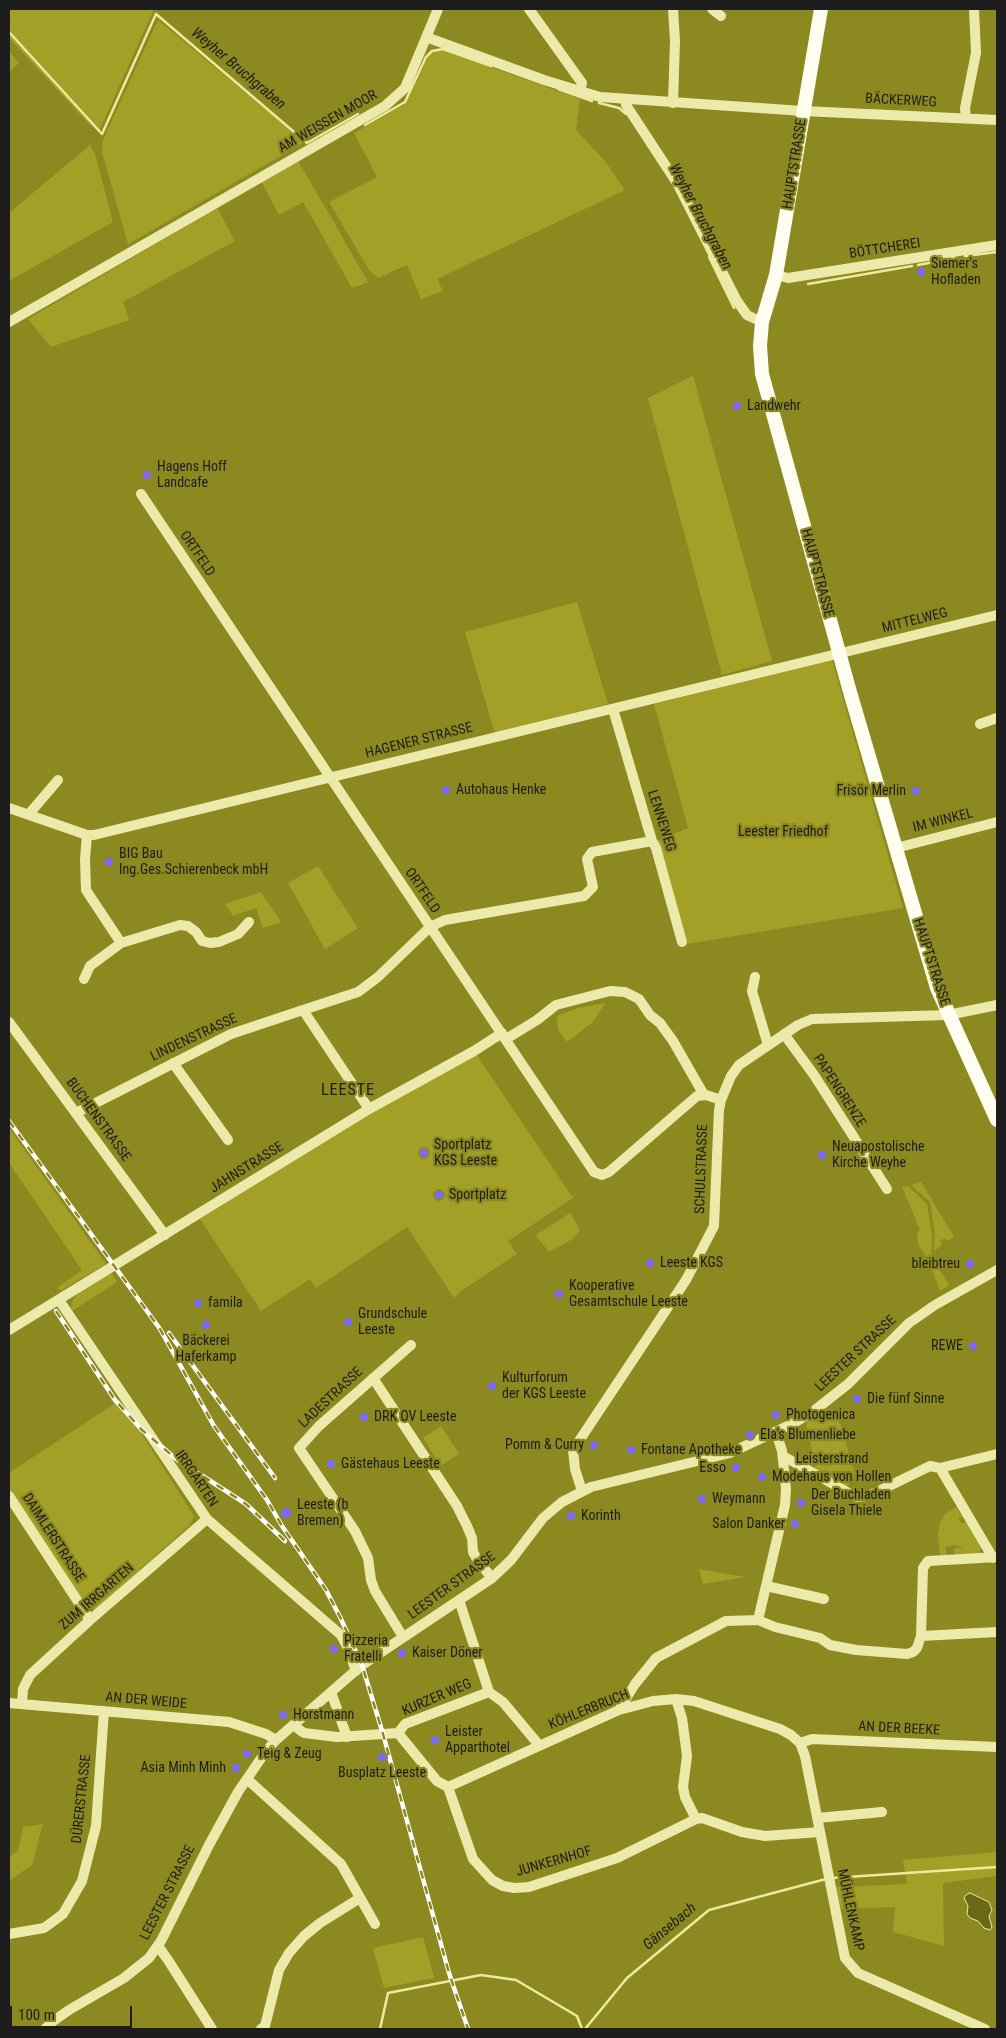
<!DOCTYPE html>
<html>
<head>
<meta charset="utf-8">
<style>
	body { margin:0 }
	#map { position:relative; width:1006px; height:2038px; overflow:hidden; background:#8b891f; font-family:"Roboto Condensed",sans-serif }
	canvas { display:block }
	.frame { position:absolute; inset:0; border:10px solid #1d1d1d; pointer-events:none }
	.scale { position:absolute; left:10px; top:2006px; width:122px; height:22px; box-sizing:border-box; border:2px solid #1d1d1d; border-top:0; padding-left:6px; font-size:15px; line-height:18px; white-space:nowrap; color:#1d1d1d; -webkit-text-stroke:4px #8b891f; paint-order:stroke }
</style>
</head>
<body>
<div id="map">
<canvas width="1006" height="2038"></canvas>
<div class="frame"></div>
<div class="scale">100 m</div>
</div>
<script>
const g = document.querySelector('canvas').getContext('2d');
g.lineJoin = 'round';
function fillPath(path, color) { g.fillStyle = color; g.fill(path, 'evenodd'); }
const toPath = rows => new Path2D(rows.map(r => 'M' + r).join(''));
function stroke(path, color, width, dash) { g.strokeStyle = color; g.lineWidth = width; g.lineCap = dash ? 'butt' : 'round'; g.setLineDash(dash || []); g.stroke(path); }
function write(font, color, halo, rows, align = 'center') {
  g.font = font + ' "Roboto Condensed",sans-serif'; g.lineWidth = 4.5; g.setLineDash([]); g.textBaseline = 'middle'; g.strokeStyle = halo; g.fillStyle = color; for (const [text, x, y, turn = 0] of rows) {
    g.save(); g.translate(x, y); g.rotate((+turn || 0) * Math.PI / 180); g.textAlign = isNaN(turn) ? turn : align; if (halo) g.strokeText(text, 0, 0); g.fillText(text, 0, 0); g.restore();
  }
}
const green = toPath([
	[9,9,154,9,100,129,90,125,9,38],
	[158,20,305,142,128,244,102,152,103,140],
	[443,50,580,99,576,130,605,161,625,190,437,279,443,291,421,299,407,265,378,278,369,270,329,202,377,177,354,133,405,104,429,55,435,51],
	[9,51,19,63,9,72],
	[90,145,96,157,113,222,9,281,9,213],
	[298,161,324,205,368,282,352,288,303,202,279,215,261,181],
	[217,208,235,241,123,302,129,320,51,347,28,319],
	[693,376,772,661,722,675,648,398],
	[577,602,608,704,495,734,465,632],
	[832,660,903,908,687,944,656,841,688,828,654,704],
	[318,866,358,928,325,949,288,883],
	[261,892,281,922,263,928,256,908,233,916,225,904],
	[605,1003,593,1022,567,1042,558,1030,557,1016,578,1008],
	[476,1054,573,1198,508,1241,517,1254,461,1291,454,1298,407,1227,316,1288,310,1279,261,1311,200,1219,375,1110],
	[9,1128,106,1264,60,1291,58,1287,82,1270,9,1163],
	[921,1182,954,1237,947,1241,945,1238,940,1241,942,1245,934,1251,935,1235,930,1202,911,1185],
	[908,1186,927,1204,932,1235,931,1256,949,1285,940,1291,928,1259,918,1244,917,1232,920,1230,902,1187],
	[570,1213,580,1230,573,1239,549,1252,536,1235],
	[111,1273,117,1282,72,1311,71,1307,73,1300,79,1292],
	[120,1400,194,1516,189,1526,95,1609,87,1608,9,1489,9,1473],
	[828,1408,841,1425,855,1475,847,1487,816,1472,806,1423],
	[441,1426,459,1454,440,1466,423,1438],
	[956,1507,962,1517,958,1519,962,1524,965,1522,967,1523,981,1548,979,1554,955,1555,954,1548,964,1548,955,1545,945,1547,947,1556,940,1556,938,1534,940,1522,945,1514],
	[699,1569,698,1569,745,1577,703,1584],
	[43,1824,32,1865,9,1881,9,1857,18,1851,23,1827],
	[997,1852,997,1876,943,1883,944,1946,893,1932,895,1907,841,1909,836,1887,907,1884,903,1860],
	[423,1937,434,1978,384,1988,373,1948]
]);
const water = toPath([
	[970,1893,989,1902,992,1910,989,1916,992,1927,990,1930,984,1928,978,1921,970,1918,967,1914,968,1906,964,1898,966,1895,970,1893]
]);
const stream = toPath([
	[9,32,102,134,156,14,307,143,358,114],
	[558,89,592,101],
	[599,103,619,108,626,114],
	[365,125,405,102,426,57,432,51,443,49,491,66],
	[965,256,997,252],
	[709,257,734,308],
	[936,262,954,258],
	[918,265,934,262],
	[808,284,912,266],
	[832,1878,997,1867],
	[380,2029,388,1993,481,1975,516,1980,577,2016,582,2029],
	[585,2029,627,1978,709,1910,826,1879]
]);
const minor = toPath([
	[529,9,582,83,580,92],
	[673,9,675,41,673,103],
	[712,9,721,16],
	[426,37,544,80,600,97,803,111,997,120],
	[626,100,626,105,677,183,737,301,747,315,762,322],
	[966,118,965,108,976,53,974,9],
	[776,275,788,278,997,245],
	[9,322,385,106,405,88,438,9],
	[141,494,594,1172,602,1175,609,1172,697,1096,706,1095,721,1100],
	[613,709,652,841,656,848,682,942],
	[980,724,997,718],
	[9,808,87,835,94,835,997,615],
	[29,814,58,780],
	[896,848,997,822],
	[121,943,180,925,188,926,196,932,202,941,210,943,219,942,238,934,249,922],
	[755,977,752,991,768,1045],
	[84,979,90,966,121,943,86,890,85,859,87,835],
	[303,1010,358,992,378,977,430,927,445,920,584,896,593,887,587,859,592,852,652,841],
	[9,1022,165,1235],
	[784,1034,814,1075,887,1189],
	[506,1039,537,1020,556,1005,610,991,625,992,639,999,650,1015,660,1023,673,1041,704,1095],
	[173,1063,228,1140],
	[76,1113,231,1034,303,1010,369,1109],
	[59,1300,207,1519,341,1635,347,1646,356,1671],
	[9,1330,369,1109,474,1051,502,1033],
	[373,1378,457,1506,467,1526,472,1538,473,1552,478,1561,492,1578],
	[783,1456,856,1497,867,1496,879,1491,930,1466,940,1468,997,1454],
	[940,1468,993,1558],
	[582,1491,575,1469,573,1450,686,1280,714,1226,719,1110,721,1100,731,1076,739,1065,798,1025,812,1019,948,1015,997,1005],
	[9,1496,90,1620],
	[766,1586,824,1599],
	[459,1600,489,1692,503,1702,539,1745],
	[758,1620,785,1505,786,1489,782,1451,776,1432],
	[921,1636,997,1632],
	[403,1637,375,1591,371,1580,368,1558,355,1531,299,1448,319,1426,411,1345],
	[331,1692,347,1737],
	[676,1699,682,1718,687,1756,683,1787,685,1797,696,1819,702,1818,742,1832,765,1836,820,1832],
	[9,1703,229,1722,266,1734,276,1740],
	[22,1704,23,1689,30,1675,90,1620,207,1519],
	[619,1710,635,1684,656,1658,726,1621,758,1620,775,1627,820,1638,830,1645,856,1650,907,1654,913,1652,917,1648,921,1636,923,1568,928,1561,997,1557],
	[293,1725,304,1733,337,1737,398,1733,437,1781,448,1787,473,1859,492,1880,503,1886,514,1888,529,1887,617,1858,696,1819],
	[398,1733,405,1724,489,1692],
	[800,1743,812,1739,997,1747],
	[247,1779,341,1864,375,1924],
	[448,1787,619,1710,653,1701,676,1699,694,1701,780,1729,791,1735,800,1743,805,1756,845,1958,858,1973,985,2029],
	[817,1818,882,1812],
	[9,1934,44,1928,63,1914,82,1881,96,1826,104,1711],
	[158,1946,168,1960,212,2029],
	[45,2029,52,2022,69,2010,124,1978,149,1958,161,1941,209,1845,238,1792,266,1751,276,1740,362,1665,492,1578,511,1560,543,1518,562,1502,591,1487,730,1453,794,1423,815,1410,848,1384,909,1323,935,1305,997,1270],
	[261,2029,265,2026,279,1970,289,1953,304,1936,320,1923,360,1898]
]);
const major = toPath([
	[821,9,776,275,762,322,760,346,762,374,850,692,937,988,997,1120]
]);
const rail = toPath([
	[9,1121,160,1329,214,1426,267,1500,282,1526,326,1590,340,1617,362,1665,383,1734,449,1973,468,2029],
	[56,1311,115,1400,142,1430,175,1458,246,1504,285,1541],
	[169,1333,275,1478]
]);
const markers = [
	[921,272,5,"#7e6afa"],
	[737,406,5,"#7e6afa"],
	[147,475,5,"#7e6afa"],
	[446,790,5,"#7e6afa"],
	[916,791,5,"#7e6afa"],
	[109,862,5,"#7e6afa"],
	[424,1153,5,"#7e6afa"],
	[822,1155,5,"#7e6afa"],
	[439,1195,5,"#7e6afa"],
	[650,1263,5,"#7e6afa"],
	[970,1264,5,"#7e6afa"],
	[559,1294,5,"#7e6afa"],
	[198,1303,5,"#7e6afa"],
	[348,1322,5,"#7e6afa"],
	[206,1325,5,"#7e6afa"],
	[973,1346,5,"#7e6afa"],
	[492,1386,5,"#7e6afa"],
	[857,1399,5,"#7e6afa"],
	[776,1415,5,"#7e6afa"],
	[364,1417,5,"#7e6afa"],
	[750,1435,5,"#7e6afa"],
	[594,1445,5,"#7e6afa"],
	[631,1450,5,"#7e6afa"],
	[331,1464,5,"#7e6afa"],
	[736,1468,5,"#7e6afa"],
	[762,1477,5,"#7e6afa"],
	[702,1499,5,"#7e6afa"],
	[801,1503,5,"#7e6afa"],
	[286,1513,6,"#7e6afa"],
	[571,1516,5,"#7e6afa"],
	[795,1524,5,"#7e6afa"],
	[334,1649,5,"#7e6afa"],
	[402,1653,5,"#7e6afa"],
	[283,1715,5,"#7e6afa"],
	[435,1740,5,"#7e6afa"],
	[247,1754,5,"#7e6afa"],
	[382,1757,5,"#7e6afa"],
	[236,1768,5,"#7e6afa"]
];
const streetNames = [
	["BÄCKERWEG",901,101,3],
	["AM WEISSEN MOOR",328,122,-30],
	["HAUPTSTRASSE",795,164,-81],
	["BÖTTCHEREI",885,249,-9],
	["ORTFELD",197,554,56],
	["HAUPTSTRASSE",817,573,75],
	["MITTELWEG",915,621,-14],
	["HAGENER STRASSE",419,741,-14],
	["LENNEWEG",661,821,72],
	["IM WINKEL",943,821,-14],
	["ORTFELD",422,891,56],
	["HAUPTSTRASSE",931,962,72],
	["LINDENSTRASSE",194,1038,-25],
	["PAPENGRENZE",839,1091,57],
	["BUCHENSTRASSE",98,1120,54],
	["JAHNSTRASSE",247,1168,-32],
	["SCHULSTRASSE",702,1169,-88],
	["LEESTER STRASSE",856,1354,-43],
	["LADESTRASSE",331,1398,-43],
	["IRRGARTEN",196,1479,56],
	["DAIMLERSTRASSE",53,1538,57],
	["LEESTER STRASSE",452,1586,-36],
	["ZUM IRRGARTEN",97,1597,-41],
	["KURZER WEG",437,1698,-23],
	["AN DER WEIDE",146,1701,5],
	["KÖHLERBRUCH",589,1710,-22],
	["AN DER BEEKE",899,1729,3],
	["DÜRERSTRASSE",82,1799,-84],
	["JUNKERNHOF",554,1862,-16],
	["LEESTER STRASSE",168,1893,-63],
	["MÜHLENKAMP",850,1910,78]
];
const poiNames = [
	["Siemer's",931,264],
	["Hofladen",931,280],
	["Landwehr",747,406],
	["Hagens Hoff",157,467],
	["Landcafe",157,483],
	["Autohaus Henke",456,790],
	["Frisör Merlin",906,791,"right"],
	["BIG Bau",119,854],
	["Ing.Ges.Schierenbeck mbH",119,870],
	["Sportplatz",434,1145],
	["KGS Leeste",434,1161],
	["Neuapostolische",832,1147],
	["Kirche Weyhe",832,1163],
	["Sportplatz",449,1195],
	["Leeste KGS",660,1263],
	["bleibtreu",960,1264,"right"],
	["Kooperative",569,1286],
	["Gesamtschule Leeste",569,1302],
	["famila",208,1303],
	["Grundschule",358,1314],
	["Leeste",358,1330],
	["Bäckerei",206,1341,"center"],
	["Haferkamp",206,1357,"center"],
	["REWE",963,1346,"right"],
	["Kulturforum",502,1378],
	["der KGS Leeste",502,1394],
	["Die fünf Sinne",867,1399],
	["Photogenica",786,1415],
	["DRK OV Leeste",374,1417],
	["Ela's Blumenliebe",760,1435],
	["Pomm & Curry",584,1445,"right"],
	["Fontane Apotheke",641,1450],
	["Gästehaus Leeste",341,1464],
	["Esso",726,1468,"right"],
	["Modehaus von Hollen",772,1477],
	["Der Buchladen",811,1495],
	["Gisela Thiele",811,1511],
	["Weymann",712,1499],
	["Leeste (b",297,1505],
	["Bremen)",297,1521],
	["Korinth",581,1516],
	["Salon Danker",785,1524,"right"],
	["Pizzeria",344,1641],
	["Fratelli",344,1657],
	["Kaiser Döner",412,1653],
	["Horstmann",293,1715],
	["Leister",445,1732],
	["Apparthotel",445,1748],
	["Teig & Zeug",257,1754],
	["Asia Minh Minh",226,1768,"right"],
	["Busplatz Leeste",382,1773,"center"]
];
const parkNames = [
	["Leester Friedhof",783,832],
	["Leisterstrand",832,1459]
];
const waterNames = [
	["Weyher Bruchgraben",238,69,40],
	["Weyher Bruchgraben",700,217,62],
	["Gänsebach",670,1927,-40]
];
const quarterNames = [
	["LEESTE",348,1091]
];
fillPath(green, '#a3a028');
fillPath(water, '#696915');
stroke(water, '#edea9e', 1);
stroke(stream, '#edea9e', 2.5);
stroke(minor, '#eceaab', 10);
stroke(major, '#fefef0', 14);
stroke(rail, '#fff', 4.5);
stroke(rail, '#8b891f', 2.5, [8]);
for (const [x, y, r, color] of markers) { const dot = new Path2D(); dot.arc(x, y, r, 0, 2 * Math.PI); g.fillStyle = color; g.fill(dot); stroke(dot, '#8b891f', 2); }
write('14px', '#1d1d1d', '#8b891f', streetNames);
write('14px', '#1d1d1d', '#8b891f', poiNames, 'left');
write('14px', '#1d1c1b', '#8b891f', parkNames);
write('italic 15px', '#1c1c19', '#8b891f', waterNames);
g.letterSpacing = '1px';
write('16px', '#1d1d1d', '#8b891f', quarterNames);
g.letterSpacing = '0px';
</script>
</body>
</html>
